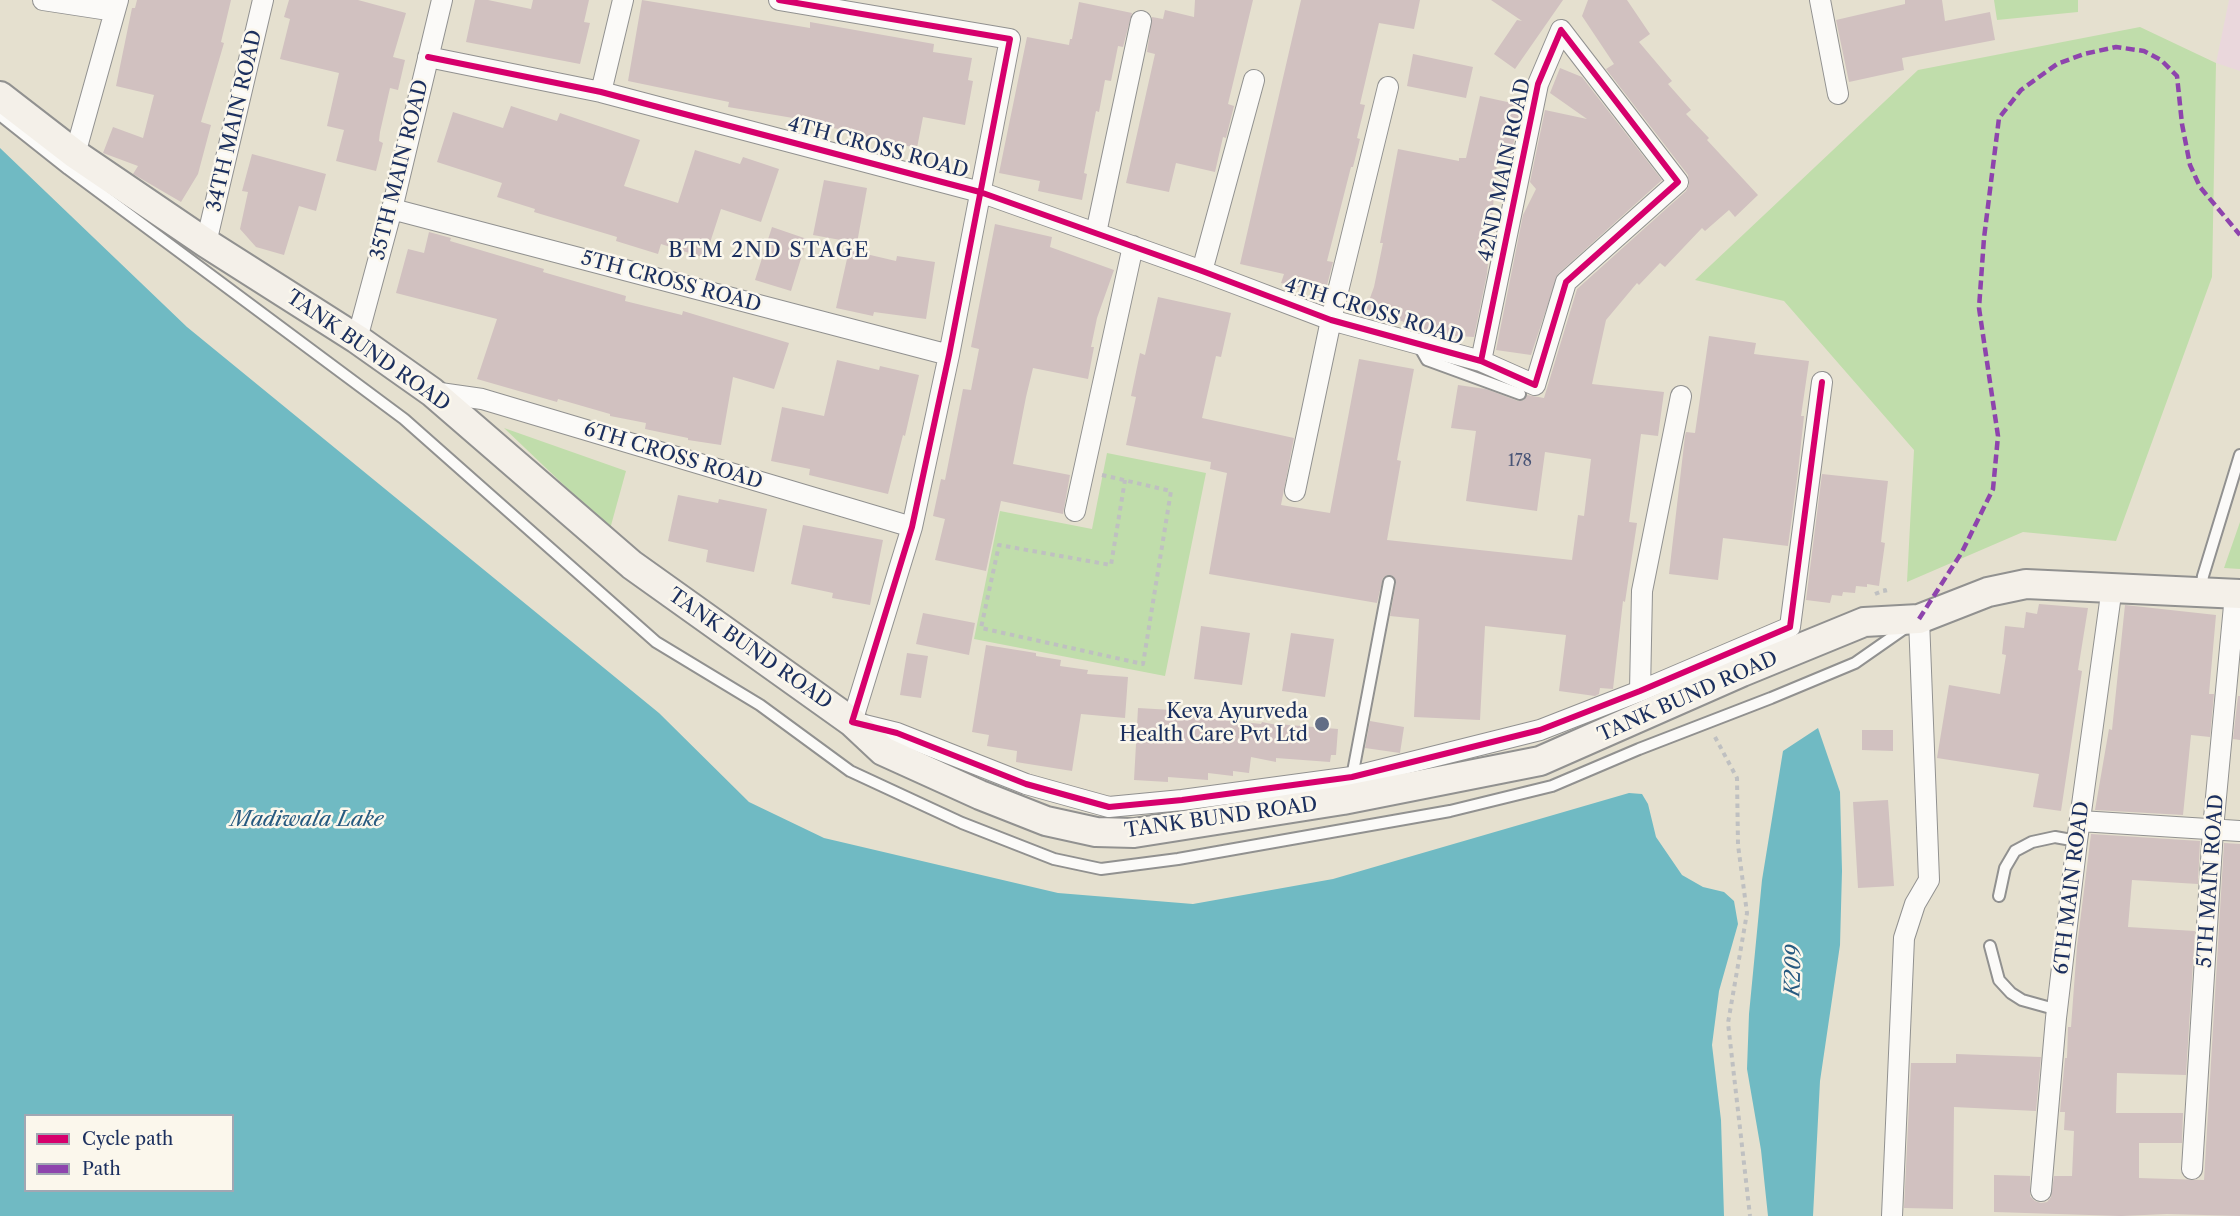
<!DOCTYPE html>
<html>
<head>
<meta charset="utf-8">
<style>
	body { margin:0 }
	#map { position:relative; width:2240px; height:1216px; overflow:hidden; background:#e5e0cf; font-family:"Libre Caslon Text",serif }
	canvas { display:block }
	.legend { position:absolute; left:24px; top:1114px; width:210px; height:78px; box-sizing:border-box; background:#fbf7ec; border:2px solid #a1a7b3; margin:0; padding:8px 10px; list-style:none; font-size:18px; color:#1b2f5e }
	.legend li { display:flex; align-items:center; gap:12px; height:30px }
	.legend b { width:30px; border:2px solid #a1a7b3 }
</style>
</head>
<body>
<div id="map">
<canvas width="2240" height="1216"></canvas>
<ul class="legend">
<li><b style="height:8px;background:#d6006c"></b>Cycle path</li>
<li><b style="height:8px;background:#8e44ad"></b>Path</li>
</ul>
</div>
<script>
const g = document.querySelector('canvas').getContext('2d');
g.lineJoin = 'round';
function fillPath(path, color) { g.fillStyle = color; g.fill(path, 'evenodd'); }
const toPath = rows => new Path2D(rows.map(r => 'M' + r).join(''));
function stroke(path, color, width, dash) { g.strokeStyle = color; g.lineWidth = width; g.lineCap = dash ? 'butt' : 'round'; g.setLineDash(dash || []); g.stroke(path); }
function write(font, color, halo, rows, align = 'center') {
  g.font = font + ' "Libre Caslon Text",serif'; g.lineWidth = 5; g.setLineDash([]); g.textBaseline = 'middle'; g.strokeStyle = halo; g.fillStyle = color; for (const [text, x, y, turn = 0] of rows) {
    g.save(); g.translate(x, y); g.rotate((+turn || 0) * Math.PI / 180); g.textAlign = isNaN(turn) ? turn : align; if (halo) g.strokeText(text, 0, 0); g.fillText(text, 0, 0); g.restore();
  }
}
const built = toPath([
	[2229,0,2240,0,2240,71,2216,63]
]);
const green = toPath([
	[1994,0,2078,0,2078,12,1997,20],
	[2140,27,2216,63,2212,277,2116,541,2023,532,1907,582,1914,450,1784,301,1695,280,1918,70],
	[504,428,626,471,610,529],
	[1107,453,1206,473,1165,676,974,639,1000,511,1092,529],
	[2240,522,2240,569,2224,568]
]);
const water = toPath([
	[0,148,187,327,659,713,749,802,824,838,1058,893,1193,904,1333,879,1629,793,1642,794,1648,804,1656,837,1682,875,1703,887,1724,892,1734,901,1738,924,1719,991,1712,1045,1721,1120,1724,1216,0,1216],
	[26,1116,232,1116,232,1190,26,1190],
	[1818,728,1840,792,1842,871,1840,945,1820,1081,1813,1216,1768,1216,1761,1150,1747,1069,1749,1014,1762,880,1783,751]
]);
const building = toPath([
	[137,0,231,0,221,42,224,43,201,122,211,125,198,174,181,202,133,174,138,166,103,153,113,127,143,138,154,95,116,86,132,8,135,8],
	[289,0,358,0,406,13,393,57,405,60,398,90,390,88,380,132,379,141,383,143,376,171,336,161,344,130,327,126,339,73,280,59,290,19,284,17],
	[475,0,488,0,531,9,533,0,589,0,584,22,590,23,580,64,466,42],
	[642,0,810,28,810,22,934,44,933,52,972,58,968,80,973,81,965,125,923,117,917,148,855,135,856,132,792,121,793,118,728,107,729,102,628,81],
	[1195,0,1253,0,1228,104,1234,106,1226,138,1223,137,1215,172,1176,163,1169,192,1126,183,1155,54,1147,52,1152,17,1163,19,1165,10,1194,17],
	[1301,0,1420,0,1414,29,1379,23,1360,104,1365,105,1357,138,1360,139,1353,167,1351,167,1327,261,1333,262,1325,293,1281,283,1284,274,1240,264],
	[1491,0,1563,0,1515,69,1494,54,1517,20,1522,21],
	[1588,0,1627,0,1650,34,1639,42,1672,81,1668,84,1691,110,1686,114,1709,138,1707,140,1758,195,1735,217,1729,210,1705,231,1702,228,1665,267,1660,263,1639,285,1637,283,1606,320,1592,384,1664,392,1658,436,1641,434,1629,522,1637,523,1625,602,1623,601,1613,689,1600,688,1599,694,1595,696,1559,691,1566,635,1485,626,1480,720,1414,717,1419,619,1390,616,1396,583,1393,576,1387,575,1383,578,1377,603,1209,574,1227,473,1210,469,1211,462,1126,445,1136,397,1131,396,1140,353,1145,355,1158,297,1231,313,1221,357,1216,356,1202,418,1294,438,1281,505,1330,513,1359,359,1414,369,1397,460,1401,461,1387,540,1572,560,1578,515,1584,516,1591,459,1545,452,1537,511,1466,501,1476,431,1451,428,1458,385,1486,389,1518,401,1524,400,1527,395,1544,398,1577,289,1686,191,1689,185,1688,175,1606,69,1614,64,1582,16],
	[1905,0,1942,0,1945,21,1990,12,1995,40,1902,58,1904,70,1849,82,1836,20,1905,4],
	[1079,2,1132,13,1123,47,1118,46,1111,81,1105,80,1099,112,1096,111,1084,173,1087,174,1082,200,1038,191,1040,181,999,173,1027,37,1069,45,1070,39,1072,39],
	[1413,54,1473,67,1466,98,1407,86],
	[1560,68,1582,77,1662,180,1558,274,1531,355,1496,350,1523,215,1536,189,1530,182,1545,110,1587,119,1550,93],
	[1480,96,1521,105,1511,156,1499,140,1487,274,1474,337,1442,335,1366,309,1374,287,1383,243,1380,243,1398,149,1459,161,1459,158,1466,158],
	[511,106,557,121,560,113,640,140,624,186,678,203,695,150,740,164,743,157,779,169,761,222,721,209,705,258,661,244,658,254,616,241,617,237,534,212,535,209,497,197,502,183,437,162,453,112,503,128],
	[252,154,326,174,316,211,299,206,284,255,256,247,240,229,248,192,242,191],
	[824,180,867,188,857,243,813,235],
	[995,224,1052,237,1050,247,1114,270,1097,318,1091,347,1094,347,1088,379,1033,368,1026,397,1013,464,1070,475,1063,514,1001,501,986,571,935,560,945,519,933,516,941,479,945,480,963,389,971,390,979,349,971,347],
	[772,227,807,239,791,291,755,280],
	[429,232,451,238,450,241,544,269,543,272,626,296,625,301,682,315,683,311,789,343,774,389,733,377,721,445,688,440,688,438,645,429,646,423,610,416,610,414,558,399,557,402,477,379,497,319,396,293,408,249,424,253],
	[849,250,896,261,897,256,935,262,926,319,874,312,873,316,836,308],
	[1709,336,1756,343,1754,354,1809,361,1801,416,1804,416,1798,472,1788,546,1723,538,1718,580,1669,574,1685,436,1686,432,1695,433],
	[837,360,879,370,880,366,919,375,905,436,903,435,888,494,809,475,810,469,771,461,782,407,824,416],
	[1822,474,1888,481,1881,542,1885,543,1879,586,1867,584,1867,587,1856,586,1855,593,1843,592,1842,596,1832,595,1830,603,1806,600],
	[678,495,718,503,719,499,767,509,754,572,706,562,708,550,668,541],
	[803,525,883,540,870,605,832,598,833,593,791,584],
	[2039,604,2088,608,2078,670,2082,671,2061,811,2033,807,2039,774,1937,758,1949,685,2000,694,2006,655,2002,654,2005,626,2024,628,2026,612,2037,614],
	[2125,605,2216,615,2209,694,2214,694,2210,737,2191,735,2183,815,2095,810,2109,729,2112,730],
	[923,613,975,623,969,655,916,644],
	[1201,626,1250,633,1242,685,1194,679],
	[1291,633,1334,639,1325,697,1282,691],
	[986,645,1036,653,1036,656,1061,660,1060,666,1088,670,1087,674,1128,677,1125,718,1081,714,1072,771,1016,762,1017,751,987,746,989,735,972,732],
	[907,653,928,656,921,698,900,695],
	[2238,696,2240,696,2240,740,2233,739],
	[1138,708,1172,710,1172,714,1261,724,1262,722,1277,725,1277,724,1338,729,1336,755,1331,755,1330,762,1276,758,1276,762,1251,757,1249,773,1233,771,1233,776,1208,773,1208,780,1168,777,1168,782,1134,780],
	[1370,721,1404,727,1400,753,1365,748],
	[1862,730,1893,730,1893,751,1862,750],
	[1888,800,1894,886,1858,888,1853,802],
	[2091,834,2200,841,2198,884,2132,880,2128,927,2195,931,2186,1075,2117,1073,2116,1113,2183,1113,2182,1143,2139,1143,2139,1178,2204,1180,2224,843,2240,844,2240,1216,2167,1214,2121,1216,1994,1212,1994,1175,2030,1176,2030,1196,2035,1201,2041,1203,2047,1202,2051,1197,2054,1176,2072,1176,2074,1131,2064,1130,2065,1112,2060,1112,2065,1058,2067,1058,2068,1027,2071,1027,2077,946],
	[1956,1054,2041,1057,2036,1111,1954,1107,1953,1209,1904,1208,1911,1063,1956,1063]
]);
const path = toPath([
	[1102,475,1171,491,1143,664,981,628,999,545,1111,565,1125,480],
	[1875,594,1885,590,1886,596],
	[1715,737,1737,778,1738,845,1747,913,1728,1023,1750,1216]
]);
const lane = toPath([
	[0,115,68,169,404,419,656,642,760,705,850,771,962,823,1054,859,1101,869,1178,859,1450,811,1552,786,1639,749,1771,698,1855,663,1908,626],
	[1419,346,1427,360,1520,394],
	[2201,590,2203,576,2240,455],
	[1352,777,1389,582],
	[1999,896,2005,868,2015,851,2032,842,2055,837,2077,841],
	[1990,946,1999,980,2011,993,2022,1000,2058,1010]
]);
const street = toPath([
	[43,0,115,11],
	[779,0,1010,39,949,355,912,527,852,722,897,733,1026,784,1109,807,1182,800,1352,777,1540,730,1640,691,1790,627,1822,382],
	[1820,0,1838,94],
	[428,57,601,92,980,192,1202,271,1331,320,1481,361,1535,385,1566,282,1678,182,1561,30,1538,84,1481,361],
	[601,92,623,0],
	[75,154,118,0],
	[392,209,949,355],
	[1096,233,1141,21],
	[206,243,263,0],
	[1202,271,1254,80],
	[357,339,392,209,442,0],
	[433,392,482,399,912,527],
	[1295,491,1331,320,1388,87],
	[1075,511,1133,246],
	[1640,691,1642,591,1681,396],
	[2080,821,2240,831],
	[2192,1169,2213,829,2235,595],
	[2041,1191,2056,1018,2077,841,2112,587],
	[1892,1216,1904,938,1915,904,1929,880,1919,619]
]);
const secondary = toPath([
	[0,96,75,154,206,243,357,339,432,392,632,565,852,722,883,751,980,795,1046,821,1096,832,1134,833,1343,800,1540,761,1742,672,1864,622,1919,619,1988,592,2026,584,2240,594]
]);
const quiet = toPath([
	[1919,619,1962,552,1993,489,1998,436,1979,308,1984,238,1999,118,2021,90,2057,64,2084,54,2116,47,2144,51,2161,60,2177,76,2182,124,2190,165,2200,187,2240,235]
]);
const cycleway = toPath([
	[779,0,1010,39,949,355,912,527,852,722,897,733,1026,784,1109,807,1182,800,1352,777,1540,730,1640,691,1790,627,1822,382],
	[428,57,601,92,980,192,1202,271,1331,320,1481,361,1535,385,1566,282,1678,182,1561,30,1538,84,1481,361]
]);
const markers = [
	[1322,724,8,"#626d86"]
];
const numberNames = [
	["178",1520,461]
];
const streetNames = [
	["34TH MAIN ROAD",235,121,-77],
	["4TH CROSS ROAD",878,148,15],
	["35TH MAIN ROAD",400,170,-76],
	["42ND MAIN ROAD",1505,170,-78],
	["5TH CROSS ROAD",671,282,15],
	["4TH CROSS ROAD",1374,312,17],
	["TANK BUND ROAD",368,351,35],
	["6TH CROSS ROAD",673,456,17],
	["TANK BUND ROAD",750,649,35],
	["TANK BUND ROAD",1688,697,-24],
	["TANK BUND ROAD",1221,818,-8],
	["5TH MAIN ROAD",2211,881,-86],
	["6TH MAIN ROAD",2072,888,-83]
];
const poiNames = [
	["Keva Ayurveda",1308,712],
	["Health Care Pvt Ltd",1308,735]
];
const neighbourhoodNames = [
	["BTM 2ND STAGE",769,251]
];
const waterNames = [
	["Madiwala Lake",307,820],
	["K209",1794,971,-88]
];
fillPath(built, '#ead7dc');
fillPath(green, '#c0ddab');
fillPath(water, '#70bac3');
fillPath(building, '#d1c1c0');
stroke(lane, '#919190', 14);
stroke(street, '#919190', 22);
stroke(secondary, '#919190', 32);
stroke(path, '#bfc0c1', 4, [4.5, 4.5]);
stroke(lane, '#fbfaf8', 10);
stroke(street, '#fbfaf8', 20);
stroke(secondary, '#f4f0e9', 28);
stroke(quiet, '#8e44ad', 4.5, [9, 4.5]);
stroke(cycleway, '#d6006c', 6);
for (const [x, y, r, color] of markers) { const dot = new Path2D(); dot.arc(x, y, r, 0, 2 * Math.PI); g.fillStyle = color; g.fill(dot); stroke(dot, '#fbf7ec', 2); }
write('16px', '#485476', null, numberNames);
write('20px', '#1b2f5e', '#fbf7ec', streetNames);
write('20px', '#1b2f5e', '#fbf7ec', poiNames, 'right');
g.letterSpacing = '1.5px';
write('21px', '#1b2f5e', '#fbf7ec', neighbourhoodNames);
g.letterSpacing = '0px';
write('italic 21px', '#275a80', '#fbf7ec', waterNames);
</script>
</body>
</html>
